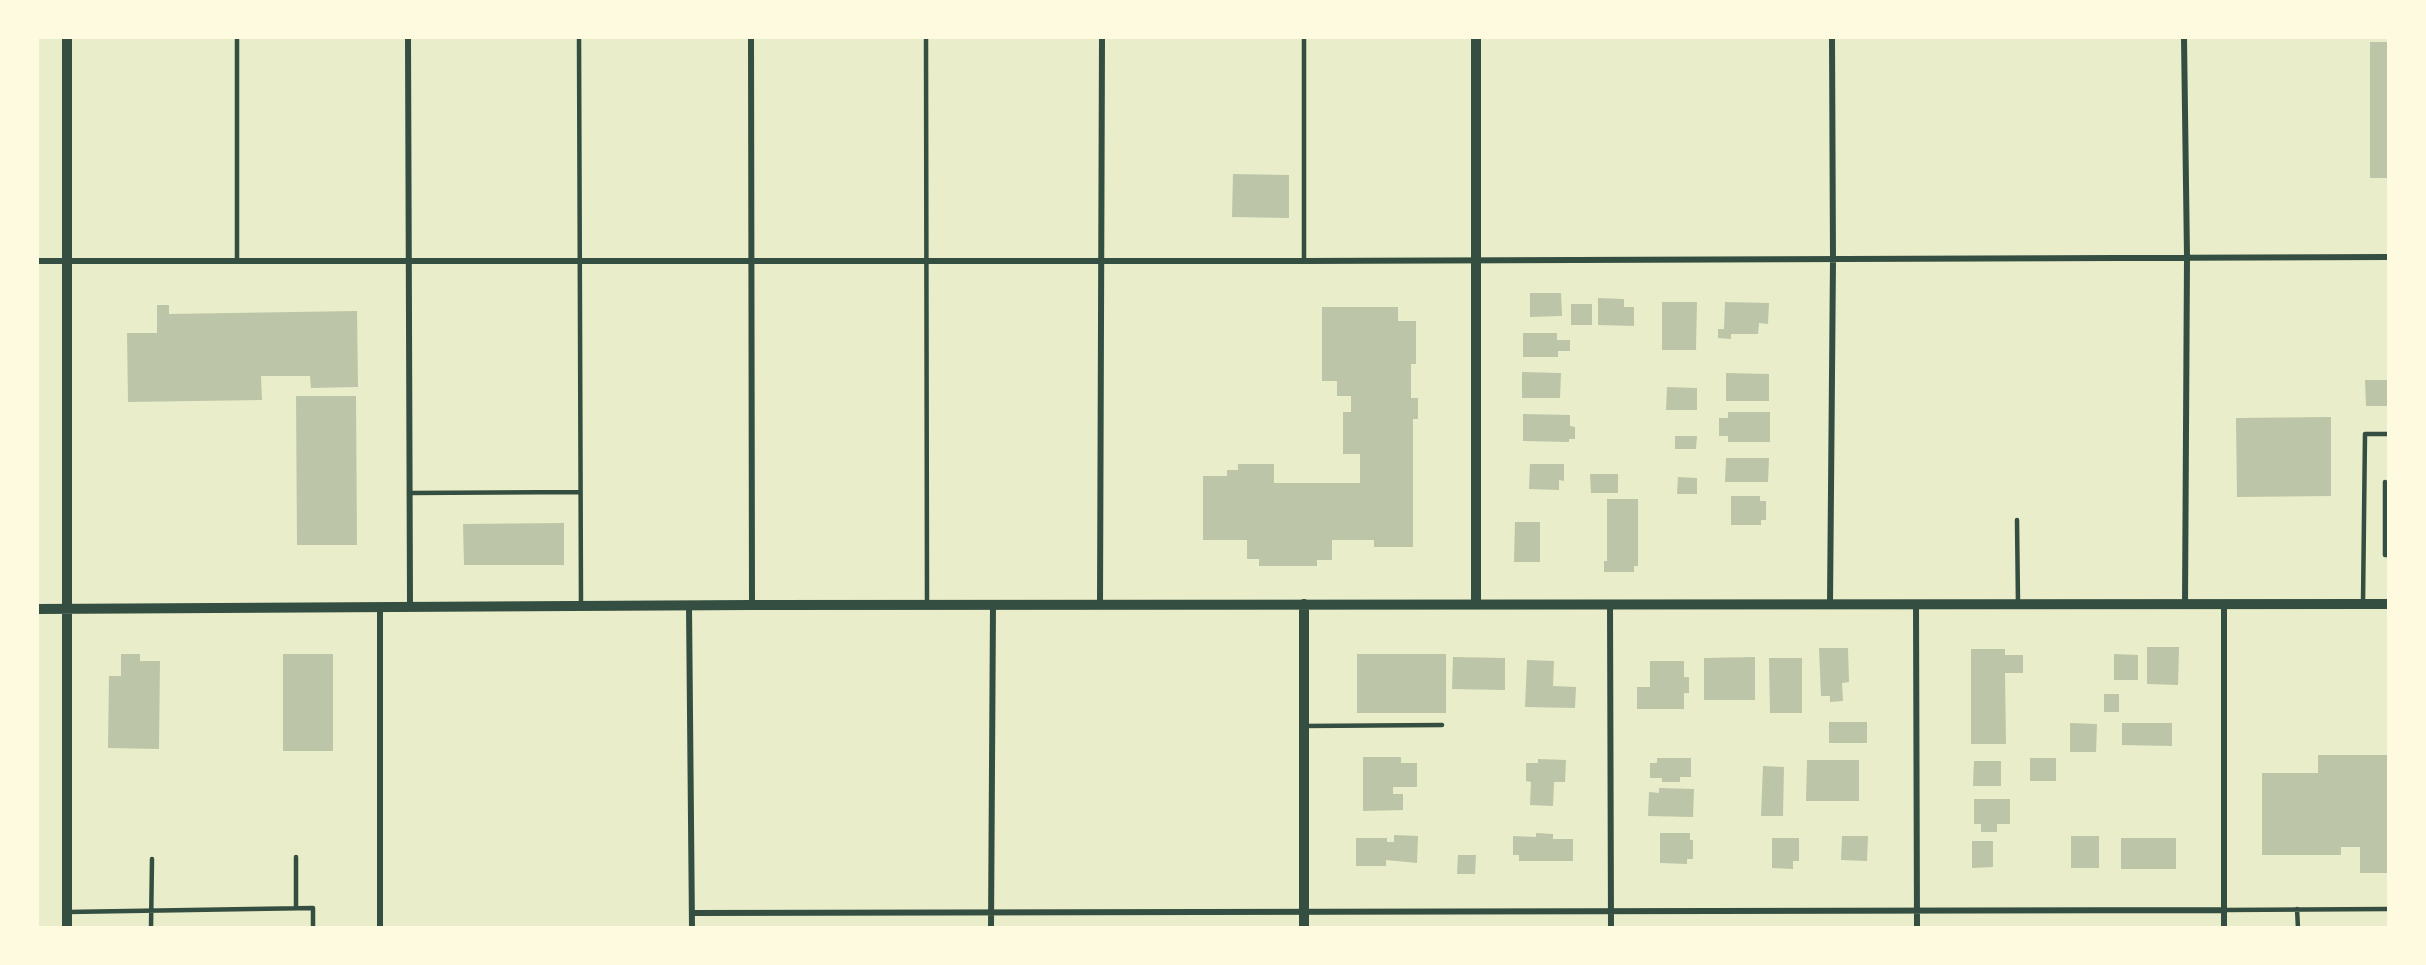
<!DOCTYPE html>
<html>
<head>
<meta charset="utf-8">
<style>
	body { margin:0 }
	#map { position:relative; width:2426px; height:965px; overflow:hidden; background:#e9edc9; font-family:Karla,sans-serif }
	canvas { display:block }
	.frame { position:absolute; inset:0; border:39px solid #fefae0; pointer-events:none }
</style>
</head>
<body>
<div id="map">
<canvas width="2426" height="965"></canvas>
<div class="frame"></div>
</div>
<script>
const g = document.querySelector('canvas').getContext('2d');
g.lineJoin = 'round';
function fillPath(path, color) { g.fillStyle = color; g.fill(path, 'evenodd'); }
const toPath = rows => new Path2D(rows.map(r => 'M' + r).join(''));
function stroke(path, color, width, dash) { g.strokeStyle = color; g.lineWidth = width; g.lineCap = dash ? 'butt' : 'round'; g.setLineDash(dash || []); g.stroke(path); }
const building = toPath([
	[2370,42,2388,42,2388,178,2370,178],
	[1233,174,1289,175,1289,218,1232,217],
	[1530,293,1561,293,1562,316,1530,317],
	[1598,298,1624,299,1624,307,1634,307,1634,326,1598,325],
	[1662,302,1697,302,1696,350,1662,350],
	[1725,302,1769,303,1768,324,1759,323,1758,334,1731,334,1731,339,1718,338,1718,329,1724,329],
	[1571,304,1592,304,1592,325,1571,325],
	[157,305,169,305,169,314,357,311,358,387,311,388,310,376,261,376,262,400,128,402,127,333,157,333],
	[1322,307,1398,307,1398,321,1416,321,1416,364,1411,364,1411,398,1418,398,1418,419,1413,419,1413,547,1374,547,1374,540,1332,540,1332,560,1317,560,1317,566,1259,566,1259,559,1247,559,1247,540,1203,540,1203,476,1227,476,1227,470,1238,470,1238,464,1274,464,1274,483,1360,483,1360,454,1343,454,1343,412,1351,412,1351,396,1337,396,1337,381,1322,381],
	[1523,333,1557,333,1557,340,1570,340,1570,351,1558,351,1558,357,1523,357],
	[1522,372,1561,373,1560,398,1522,398],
	[1726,373,1769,374,1769,401,1726,401],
	[2365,380,2388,380,2388,406,2366,406],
	[1667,387,1697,388,1697,410,1666,410],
	[296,396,356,396,357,545,297,545],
	[1728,412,1770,412,1770,442,1728,442,1728,436,1719,436,1719,418,1728,418],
	[1523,414,1570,415,1570,426,1575,427,1575,439,1569,439,1569,442,1523,441],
	[2331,417,2331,496,2237,497,2236,418],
	[1675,436,1697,436,1696,449,1675,449],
	[1726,458,1769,458,1768,482,1725,482],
	[1530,464,1564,464,1564,481,1559,480,1559,490,1529,489],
	[1590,474,1618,474,1618,493,1591,493],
	[1678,477,1697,478,1697,494,1677,494],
	[1731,496,1760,496,1760,501,1766,501,1766,520,1761,520,1761,525,1731,525],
	[1607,499,1638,499,1638,566,1634,566,1634,572,1604,572,1604,561,1607,561],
	[1515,522,1540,522,1540,562,1514,562],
	[564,523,564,565,464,565,463,524],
	[2147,647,2179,647,2178,685,2147,684],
	[1819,648,1848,648,1849,682,1842,683,1843,701,1830,702,1830,696,1821,696],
	[1971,649,2005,649,2005,655,2023,655,2023,673,2005,673,2006,744,1971,744],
	[121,654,140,654,140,661,160,661,159,749,108,748,109,676,121,676],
	[283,654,333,654,333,751,283,751],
	[1357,654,1446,654,1446,713,1357,713],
	[2114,654,2138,655,2138,680,2114,680],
	[1453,657,1505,658,1505,690,1452,689],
	[1755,657,1755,700,1704,700,1704,658],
	[1769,658,1802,658,1802,713,1770,713],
	[1527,660,1554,661,1553,686,1576,687,1575,708,1525,707],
	[1650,661,1684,661,1684,677,1689,677,1689,693,1684,693,1684,709,1637,709,1637,687,1650,687],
	[2104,694,2119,694,2119,712,2104,712],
	[1829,722,1867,722,1867,743,1829,743],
	[2070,723,2097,724,2096,752,2070,752],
	[2122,723,2172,723,2172,746,2122,745],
	[2318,755,2388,755,2388,873,2360,873,2360,847,2341,847,2341,855,2262,855,2262,773,2318,773],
	[1363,757,1401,757,1401,763,1417,763,1417,787,1393,787,1393,794,1403,794,1403,810,1363,811],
	[1657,758,1691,758,1691,777,1680,777,1680,782,1662,782,1662,778,1650,778,1650,763,1657,763],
	[2030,758,2056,758,2056,781,2030,781],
	[1538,759,1566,760,1565,782,1554,782,1553,806,1530,805,1531,782,1526,781,1526,763,1538,763],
	[1807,760,1859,760,1859,801,1806,801],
	[1974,761,2001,761,2001,786,1973,786],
	[1763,766,1784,767,1783,816,1761,816],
	[1659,788,1694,789,1693,817,1648,816,1649,792,1659,793],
	[1974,799,2010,799,2010,824,1997,824,1997,832,1981,832,1981,824,1974,824],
	[1536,833,1553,834,1553,839,1573,839,1573,861,1519,861,1519,855,1513,855,1513,836,1536,837],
	[1660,833,1690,833,1690,840,1693,840,1693,859,1687,859,1687,864,1660,863],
	[1394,835,1418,836,1417,863,1386,860,1386,866,1356,866,1356,838,1387,838,1387,842,1394,842],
	[1842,836,1868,836,1867,861,1841,860],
	[2071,836,2099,836,2099,868,2071,868],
	[1772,838,1799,838,1799,861,1793,861,1793,869,1772,868],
	[2121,838,2176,838,2176,869,2121,869],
	[1972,841,1993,841,1993,867,1972,868],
	[1458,855,1476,855,1475,874,1457,874]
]);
const service = toPath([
	[237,38,237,261],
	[579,38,581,606],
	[926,38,927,605],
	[1304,261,1304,38],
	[2385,482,2385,555,2388,555],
	[409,493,580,492],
	[2017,520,2018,604],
	[2363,603,2365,434,2388,434],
	[1304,726,1442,725],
	[296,908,296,857],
	[2297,909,2298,928],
	[2224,910,2388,909],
	[67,912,313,908,313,928],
	[151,928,152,859]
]);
const minor = toPath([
	[408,38,410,606],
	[751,38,752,605],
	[2184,38,2187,257,2185,604],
	[38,261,1304,261,2388,257],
	[1100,604,1102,38],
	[1610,604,1611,928],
	[1830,604,1833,260,1832,38],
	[1916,604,1917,928],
	[2224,604,2224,928],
	[689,606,692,928],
	[380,607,380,928],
	[692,913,2224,910],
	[991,928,993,605]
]);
const tertiary = toPath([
	[1304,604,1304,928],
	[1476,604,1476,38],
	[38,609,752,605,2388,604],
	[67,928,67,38]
]);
fillPath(building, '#bcc5a7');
stroke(service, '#344e41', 4.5);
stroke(minor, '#344e41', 6);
stroke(tertiary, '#344e41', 10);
</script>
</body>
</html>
